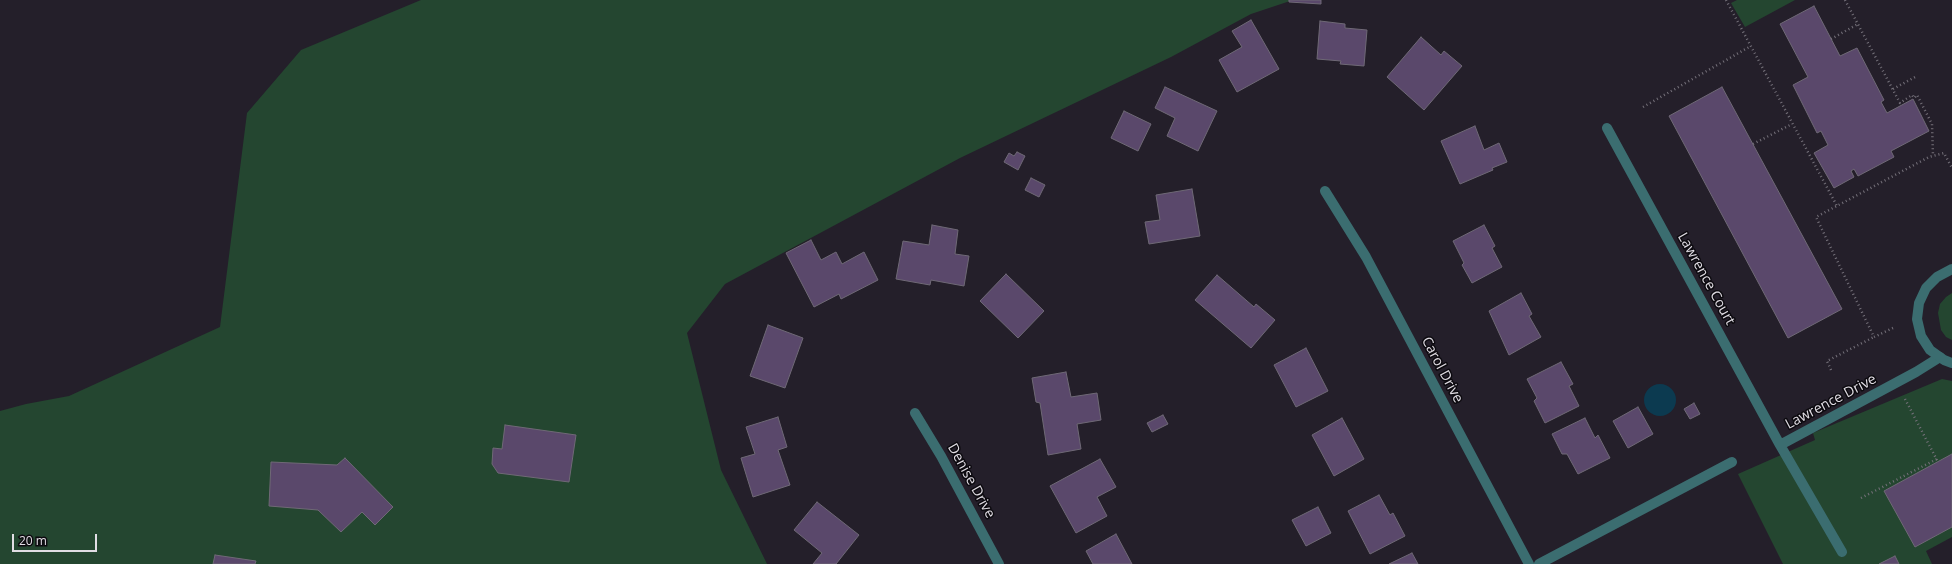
<!DOCTYPE html>
<html>
<head>
<meta charset="utf-8">
<style>
	body { margin:0 }
	#map { position:relative; width:1952px; height:564px; overflow:hidden; background:#241f2a; font-family:"Open Sans",sans-serif }
	canvas { display:block }
	.scale { position:absolute; left:12px; top:534px; width:85px; height:18px; box-sizing:border-box; border:2px solid #e1dde4; border-top:0; padding-left:5px; font-size:12px; line-height:14px; white-space:nowrap; color:#e1dde4; -webkit-text-stroke:3px #0c0a0f; paint-order:stroke }
</style>
</head>
<body>
<div id="map">
<canvas width="1952" height="564"></canvas>
<div class="scale">20 m</div>
</div>
<script>
const g = document.querySelector('canvas').getContext('2d');
g.lineJoin = 'round';
function fillPath(path, color) { g.fillStyle = color; g.fill(path, 'evenodd'); }
const toPath = rows => new Path2D(rows.map(r => 'M' + r).join(''));
function stroke(path, color, width, dash) { g.strokeStyle = color; g.lineWidth = width; g.lineCap = dash ? 'butt' : 'round'; g.setLineDash(dash || []); g.stroke(path); }
function write(font, color, halo, rows, align = 'center') {
  g.font = font + ' "Open Sans",sans-serif'; g.lineWidth = 3; g.setLineDash([]); g.textBaseline = 'middle'; g.strokeStyle = halo; g.fillStyle = color; for (const [text, x, y, turn = 0] of rows) {
    g.save(); g.translate(x, y); g.rotate((+turn || 0) * Math.PI / 180); g.textAlign = isNaN(turn) ? turn : align; if (halo) g.strokeText(text, 0, 0); g.fillText(text, 0, 0); g.restore();
  }
}
const green = toPath([
	[421,0,1293,0,1251,14,1171,57,960,158,725,284,687,333,721,470,767,564,0,564,0,411,26,404,69,396,220,327,247,113,301,50],
	[1737,0,1795,0,1745,27,1731,3],
	[1952,293,1952,340,1946,337,1941,330,1938,313,1940,304,1946,297],
	[1942,379,1952,381,1952,537,1926,551,1932,564,1783,564,1738,474,1815,440,1813,433]
]);
const water = toPath([
	'1644 400a16 16 0 1 1 32 0a16 16 0 1 1-32 0Z'
]);
const building = toPath([
	[1289,0,1321,0,1321,4,1289,2,1289,0],
	[1814,6,1840,56,1857,48,1884,100,1881,102,1887,113,1913,99,1929,131,1891,151,1894,157,1858,176,1854,169,1851,171,1854,177,1834,188,1814,153,1828,145,1821,131,1817,133,1793,85,1808,77,1780,24,1814,6],
	[1251,20,1279,69,1237,92,1219,60,1242,47,1232,31,1251,20],
	[1320,21,1345,24,1345,28,1367,30,1364,66,1340,64,1341,61,1317,59,1320,21],
	[1421,37,1441,55,1444,51,1462,66,1424,110,1387,77,1421,37],
	[1165,87,1217,111,1198,151,1167,136,1175,118,1155,108,1165,87],
	[1722,87,1842,309,1788,338,1669,116,1722,87],
	[1124,111,1151,124,1138,151,1111,138,1124,111],
	[1475,126,1484,150,1499,143,1507,162,1492,168,1493,170,1460,184,1441,141,1475,126],
	[1017,152,1025,156,1018,170,1004,162,1009,153,1014,156,1017,152],
	[1031,178,1045,185,1039,197,1025,190,1031,178],
	[1192,189,1200,236,1149,244,1145,222,1160,220,1156,195,1192,189],
	[932,225,958,230,955,254,969,256,964,286,931,280,930,285,896,279,903,241,929,245,932,225],
	[1484,225,1495,246,1492,248,1502,267,1472,283,1462,265,1464,263,1453,241,1484,225],
	[811,240,821,260,836,252,842,264,864,252,878,280,841,299,839,294,814,307,786,253,811,240],
	[1006,274,1044,311,1018,338,980,301,1006,274],
	[1217,275,1254,307,1256,304,1275,320,1251,348,1195,300,1217,275],
	[1521,293,1532,314,1529,316,1541,337,1509,355,1489,311,1521,293],
	[768,325,803,338,785,388,750,376,768,325],
	[1306,348,1328,391,1296,407,1274,365,1306,348],
	[1561,362,1573,384,1569,386,1579,406,1545,423,1534,401,1537,398,1527,379,1561,362],
	[1066,372,1071,397,1097,393,1101,420,1077,424,1081,449,1048,455,1040,403,1036,402,1032,378,1066,372],
	[1694,403,1700,414,1690,419,1684,409,1694,403],
	[1638,407,1653,434,1628,448,1613,421,1638,407],
	[1163,415,1168,424,1152,432,1147,423,1163,415],
	[778,417,787,447,778,450,790,485,753,497,741,458,755,454,746,427,778,417],
	[1342,418,1364,459,1334,476,1312,435,1342,418],
	[1585,418,1595,438,1598,435,1610,458,1578,474,1567,454,1562,454,1552,434,1585,418],
	[505,425,576,435,569,482,498,473,492,464,493,448,502,449,505,425],
	[1952,454,1952,527,1915,547,1884,491,1952,454],
	[345,458,393,507,375,525,362,512,341,532,318,510,269,506,271,462,337,465,345,458],
	[1100,459,1116,487,1097,497,1107,516,1076,533,1050,486,1100,459],
	[1379,495,1390,515,1393,513,1405,536,1370,554,1348,511,1379,495],
	[817,502,859,535,836,564,813,564,822,553,794,530,817,502],
	[1318,507,1331,533,1306,546,1292,520,1318,507],
	[1116,534,1132,564,1093,564,1086,551,1116,534],
	[1412,553,1418,564,1389,564,1412,553],
	[215,555,256,561,255,564,213,564,215,555],
	[1895,556,1899,564,1879,564,1895,556]
]);
const path = toPath([
	[1726,0,1837,206],
	[1845,0,1900,103,1912,95,1914,98,1917,95,1932,124,1933,156],
	[1831,39,1858,24],
	[1893,89,1917,76],
	[1643,107,1751,46],
	[1753,144,1792,124],
	[1893,328,1874,337,1816,217,1929,157,1944,153,1952,168],
	[1831,370,1827,361,1874,337],
	[1905,399,1938,462],
	[1861,498,1937,459]
]);
const lane = toPath([
	[1607,128,1780,445],
	[1842,552,1780,445,1916,372,1940,357],
	[1539,564,1732,462]
]);
const street = toPath([
	[1325,191,1366,257,1529,564],
	[1952,269,1937,277,1926,288,1919,303,1917,319,1921,336,1930,350,1944,360,1952,363],
	[915,413,941,456,999,564]
]);
const streetNames = [
	["Lawrence Court",1706,279,61],
	["Carol Drive",1442,370,62],
	["Lawrence Drive",1831,402,-28],
	["Denise Drive",971,481,61]
];
fillPath(green, '#244630');
fillPath(water, '#0c3a50');
fillPath(building, '#5a486b');
stroke(building, '#6f6976', 1);
stroke(path, '#75717a', 2.5, [1, 3]);
stroke(lane, '#3b6d70', 10);
stroke(street, '#3b6d70', 10);
write('14px', '#e1dde4', '#0c0a0f', streetNames);
</script>
</body>
</html>
